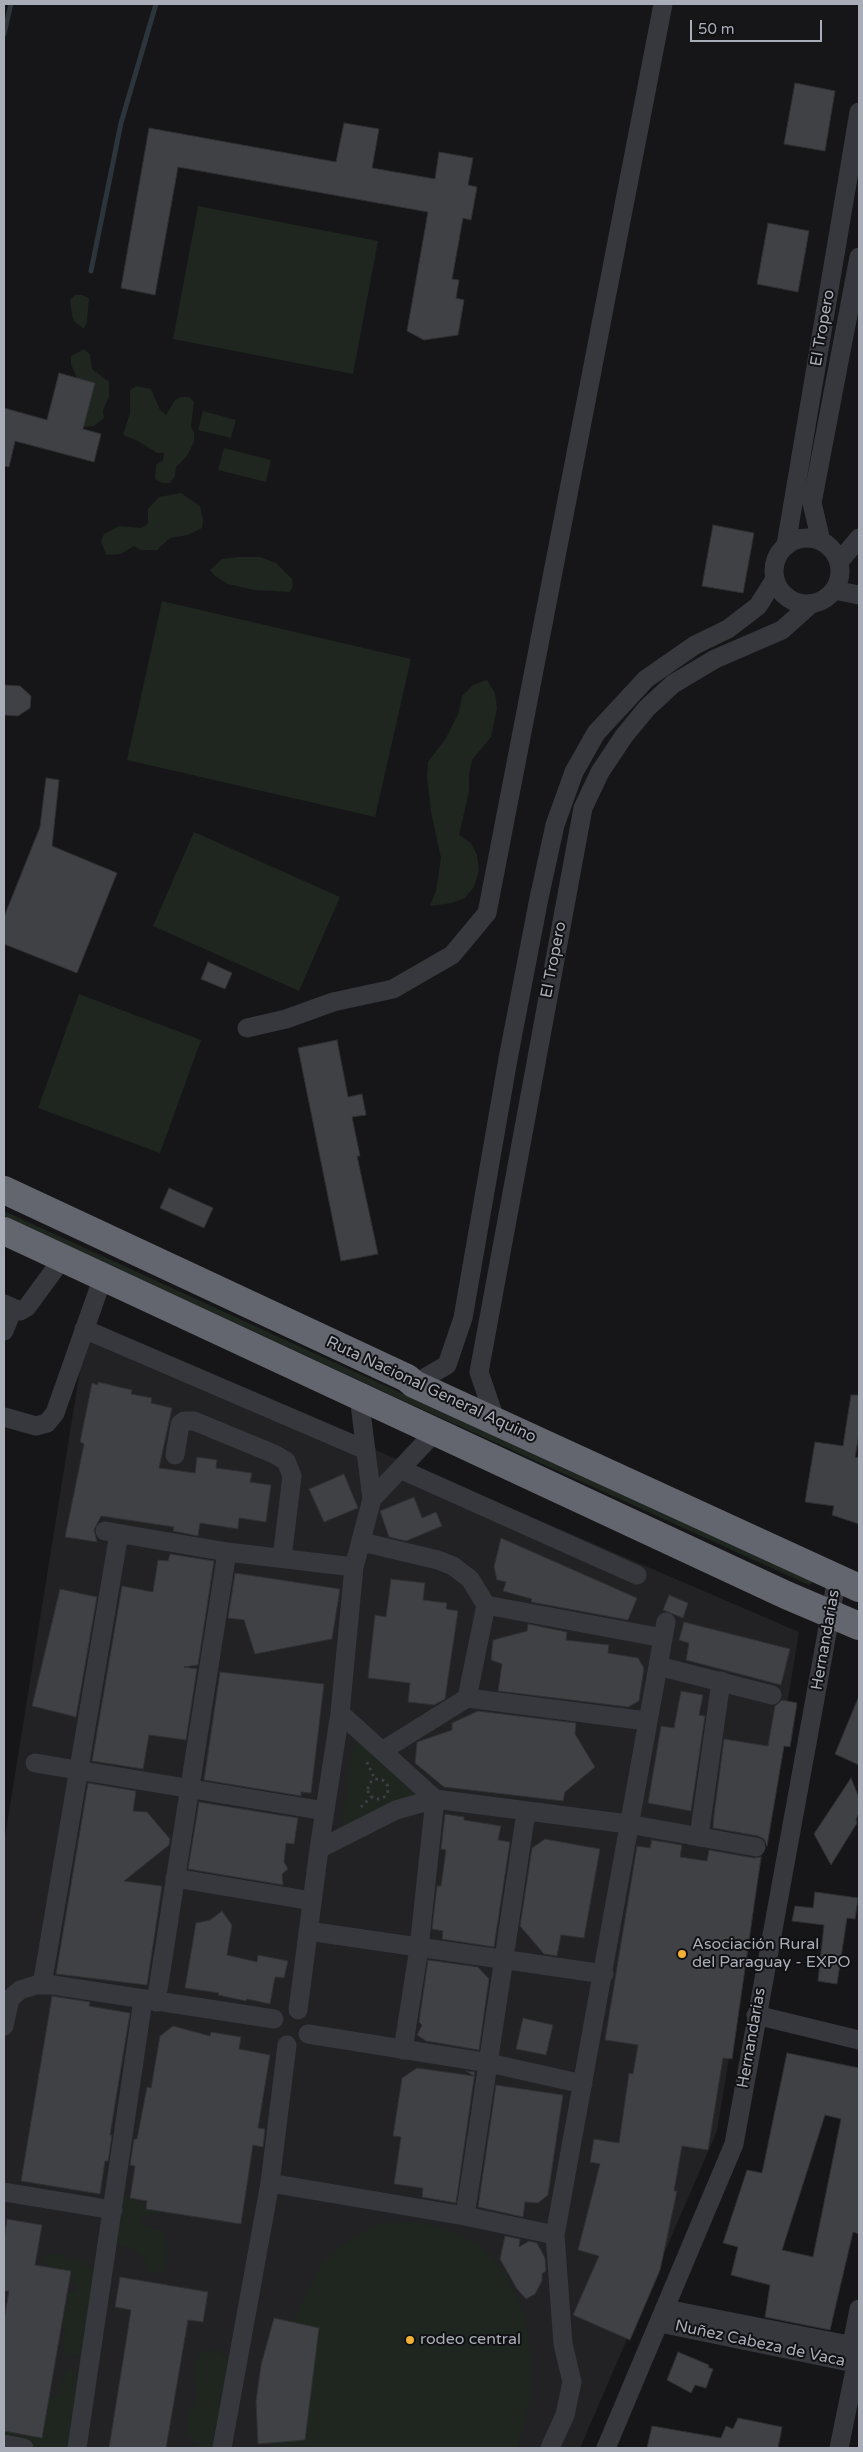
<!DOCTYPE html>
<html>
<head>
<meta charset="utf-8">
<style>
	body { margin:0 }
	#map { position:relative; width:863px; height:2452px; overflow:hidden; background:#161618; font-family:"Varela Round",sans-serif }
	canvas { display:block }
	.frame { position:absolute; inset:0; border:5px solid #a8adb8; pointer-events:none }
	.scale { position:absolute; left:690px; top:20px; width:132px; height:22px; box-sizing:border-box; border:2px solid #a8adb8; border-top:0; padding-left:6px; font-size:15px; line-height:18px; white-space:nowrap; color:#a8adb8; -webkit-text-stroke:4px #111113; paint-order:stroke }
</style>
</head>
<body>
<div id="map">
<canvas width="863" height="2452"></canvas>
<div class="frame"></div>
<div class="scale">50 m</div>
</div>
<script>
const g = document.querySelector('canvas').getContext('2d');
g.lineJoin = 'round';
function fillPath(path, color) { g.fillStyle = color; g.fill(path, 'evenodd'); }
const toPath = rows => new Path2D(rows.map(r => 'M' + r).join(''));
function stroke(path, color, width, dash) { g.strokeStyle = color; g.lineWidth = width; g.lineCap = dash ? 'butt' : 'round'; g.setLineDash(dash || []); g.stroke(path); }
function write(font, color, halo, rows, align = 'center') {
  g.font = font + ' "Varela Round",sans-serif'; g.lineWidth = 4; g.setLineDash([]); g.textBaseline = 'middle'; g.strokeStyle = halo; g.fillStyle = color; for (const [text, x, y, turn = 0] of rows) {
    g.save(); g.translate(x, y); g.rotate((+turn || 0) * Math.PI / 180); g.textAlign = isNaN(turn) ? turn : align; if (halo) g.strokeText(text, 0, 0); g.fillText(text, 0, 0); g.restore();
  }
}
const built = toPath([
	[87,1326,799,1632,717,2131,580,2448,4,2448,4,1843]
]);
const green = toPath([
	[198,206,378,241,353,374,173,339],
	[75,295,82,295,89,298,87,321,84,329,75,322,72,315,70,300],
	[84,349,90,354,92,369,109,382,109,397,103,410,104,418,94,426,70,429,80,385,71,364,71,356],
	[136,386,151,389,160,410,166,415,175,400,181,397,189,397,194,402,191,426,194,433,194,442,187,456,176,467,175,476,170,483,162,483,155,479,156,465,163,460,164,453,157,453,138,441,123,435,130,413,130,390],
	[203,411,236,420,231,438,198,430],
	[224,448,271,460,266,482,218,470],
	[181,493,200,506,203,520,202,528,188,535,170,538,157,550,141,550,134,546,121,554,106,555,101,541,104,534,119,526,141,528,148,524,148,509,159,497],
	[238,557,260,557,276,563,292,579,293,586,290,592,254,590,228,584,215,576,210,570,222,559],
	[162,601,411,659,375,817,127,760],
	[487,680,495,693,497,708,491,737,472,760,469,775,469,791,459,835,471,843,477,855,479,870,474,887,465,898,452,903,430,906,436,891,441,858,431,812,427,777,428,762,446,738,459,712,462,696,473,685],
	[194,832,340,897,299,991,153,926],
	[79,994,201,1040,160,1153,38,1108],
	[4,1211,811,1581,812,1583,809,1585,393,1396,4,1216],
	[361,1742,416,1796,349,1825,345,1824,342,1819,353,1749,357,1743],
	[123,2196,130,2196,137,2201,159,2208,154,2214,140,2217,141,2224,161,2231,166,2236,167,2256,164,2270,157,2273,149,2273,144,2258,135,2250,121,2246,116,2239],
	[413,2222,442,2227,482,2247,506,2273,524,2313,530,2355,530,2400,518,2448,273,2448,272,2444,258,2444,256,2401,261,2365,274,2318,291,2323,323,2262,346,2242,379,2224],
	[56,2253,69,2261,72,2259,84,2261,97,2271,82,2354,69,2356,62,2353,65,2327,58,2319,61,2309,68,2305,69,2294,78,2288,79,2284,55,2272,44,2263,42,2259,45,2256],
	[210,2350,217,2351,230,2359,230,2385,219,2396,222,2419,221,2448,202,2448,187,2434,186,2426,186,2418,197,2397,194,2366,202,2352],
	[66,2370,73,2370,83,2376,74,2448,4,2448,4,2422,13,2432,24,2438,43,2404,56,2395]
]);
const stream = toPath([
	[4,34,11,4],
	[91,271,121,123,156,4]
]);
const building = toPath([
	[795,83,835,91,825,151,784,144,795,83],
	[344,123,379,129,372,168,435,179,439,152,473,158,468,185,477,187,471,220,463,218,452,279,459,280,456,298,464,300,458,335,424,340,407,331,428,212,178,167,155,295,121,288,149,128,336,162,344,123],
	[768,223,809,231,798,292,757,284,768,223],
	[59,373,95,383,83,429,101,434,94,462,15,441,9,467,4,466,4,408,47,420,59,373],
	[713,525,754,533,743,593,702,586,713,525],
	[4,685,20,686,31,696,30,708,18,716,4,715,4,685],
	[46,778,59,780,52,846,117,873,77,973,4,944,4,917,40,827,46,778],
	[208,962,232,973,225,989,201,979,208,962],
	[337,1040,348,1097,362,1094,366,1115,352,1117,360,1156,357,1156,378,1254,341,1261,298,1048,337,1040],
	[169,1188,213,1208,204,1228,160,1208,169,1188],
	[98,1382,132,1390,131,1394,152,1398,151,1403,172,1408,159,1468,195,1473,197,1457,217,1460,216,1468,252,1473,250,1482,271,1485,266,1522,239,1518,238,1529,200,1523,198,1536,173,1531,174,1527,101,1516,94,1530,97,1542,65,1537,84,1444,80,1442,92,1383,98,1385,98,1382],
	[851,1395,859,1395,859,1434,855,1457,859,1458,859,1524,832,1515,834,1506,805,1502,815,1442,843,1446,851,1395],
	[344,1474,358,1508,324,1522,309,1489,344,1474],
	[414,1497,422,1518,436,1512,442,1526,406,1541,389,1537,380,1511,414,1497],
	[501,1538,637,1598,628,1620,531,1602,532,1599,503,1591,506,1582,497,1580,494,1567,501,1538],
	[170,1554,214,1561,198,1665,184,1667,197,1669,186,1740,149,1735,143,1769,92,1761,122,1586,153,1592,158,1560,168,1561,170,1554],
	[235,1573,340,1589,332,1639,255,1654,244,1620,228,1618,235,1573],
	[391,1579,425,1583,423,1600,447,1603,446,1609,458,1611,445,1699,434,1705,408,1702,410,1683,368,1678,375,1615,386,1617,391,1579],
	[60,1589,97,1597,76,1717,32,1706,60,1589],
	[669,1595,688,1603,683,1618,663,1610,669,1595],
	[684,1622,790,1649,781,1685,686,1660,689,1643,679,1640,684,1622],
	[528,1624,567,1632,566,1640,609,1645,608,1653,638,1658,644,1668,639,1701,628,1707,498,1691,502,1664,491,1660,493,1640,527,1631,528,1624],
	[220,1672,324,1684,311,1793,301,1792,301,1796,204,1780,220,1672],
	[681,1691,703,1695,699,1715,705,1716,691,1811,648,1803,661,1726,674,1728,681,1691],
	[859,1696,859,1765,835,1754,859,1696],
	[782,1700,797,1703,790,1747,784,1746,767,1846,764,1839,758,1836,713,1828,714,1815,724,1739,768,1746,775,1706,782,1700],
	[478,1711,576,1723,575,1734,595,1767,565,1792,563,1801,444,1787,415,1763,417,1742,452,1730,452,1723,478,1711],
	[851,1778,859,1798,859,1813,856,1819,857,1823,831,1865,814,1834,851,1778],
	[88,1783,136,1791,133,1811,147,1812,170,1839,169,1845,124,1881,162,1886,147,1985,56,1974,88,1783],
	[199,1802,298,1818,294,1844,286,1843,284,1862,288,1869,282,1874,283,1885,188,1869,199,1802],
	[445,1814,464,1817,464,1820,501,1826,498,1840,510,1842,494,1947,442,1939,443,1931,432,1929,437,1886,441,1886,446,1850,441,1849,445,1814],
	[545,1839,600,1849,584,1938,561,1935,557,1956,544,1954,520,1926,532,1848,545,1839],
	[652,1840,682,1845,680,1857,707,1861,709,1850,754,1858,761,1857,732,2059,723,2058,708,2150,682,2146,674,2191,677,2191,660,2270,630,2340,573,2315,599,2256,578,2250,600,2164,590,2162,594,2139,619,2143,629,2073,633,2074,638,2045,605,2040,637,1846,650,1848,652,1840],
	[815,1892,858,1898,855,1919,847,1918,837,1984,818,1981,824,1925,792,1921,795,1906,813,1908,815,1892],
	[222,1911,232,1925,227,1955,257,1962,258,1955,288,1961,284,1978,275,1977,270,2004,247,1999,246,2001,218,1995,219,1993,185,1988,196,1923,210,1920,222,1911],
	[428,1960,478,1967,489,1979,479,2050,426,2041,417,2035,422,2025,419,2022,428,1960],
	[52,1996,90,2002,89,2006,130,2013,110,2135,112,2135,108,2161,105,2161,100,2194,21,2181,52,1996],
	[523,2018,553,2025,546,2055,516,2049,523,2018],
	[173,2026,210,2036,211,2032,241,2037,239,2049,270,2055,258,2128,265,2129,263,2147,253,2145,241,2224,146,2209,147,2201,130,2198,135,2166,130,2165,134,2139,137,2139,147,2087,151,2088,160,2036,173,2026],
	[787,2053,859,2068,859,2234,853,2232,830,2330,765,2317,770,2285,731,2275,738,2247,723,2243,747,2170,762,2173,787,2053],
	[825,2115,841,2119,813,2257,782,2250,825,2115],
	[417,2068,474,2076,466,2071,475,2072,456,2203,422,2197,423,2188,394,2184,401,2137,393,2136,402,2078,417,2068],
	[496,2085,563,2095,548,2195,538,2203,525,2202,523,2217,478,2207,496,2085],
	[7,2219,42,2225,35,2265,71,2271,42,2438,4,2431,4,2319,9,2291,4,2291,4,2240,7,2219],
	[505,2236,520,2239,519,2247,529,2241,537,2243,545,2258,546,2271,542,2274,542,2281,535,2294,526,2299,517,2289,500,2259,505,2236],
	[120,2277,208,2292,203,2322,188,2320,166,2448,109,2448,131,2310,115,2307,120,2277],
	[274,2318,319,2328,305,2440,258,2444,256,2401,261,2365,274,2318],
	[678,2352,709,2365,708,2367,713,2369,706,2388,695,2385,691,2393,667,2380,678,2352],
	[738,2418,782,2427,778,2448,647,2448,652,2426,721,2438,726,2426,733,2429,738,2418]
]);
const path = toPath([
	[367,1762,375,1780],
	'368 1789a10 10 0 1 1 20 0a10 10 0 1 1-20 0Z',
	[361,1807,371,1797]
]);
const minor = toPath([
	'774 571a33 33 0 1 1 66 0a33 33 0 1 1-66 0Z',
	[821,541,812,503,859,257],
	[786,545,859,112],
	[839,562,859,538],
	[834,590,859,595],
	[247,1028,286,1019,333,1002,393,989,452,955,487,913,663,4],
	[4,1304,20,1311,27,1307,63,1258],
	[84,1329,366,1450],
	[4,1331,13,1309],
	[414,1384,447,1365,463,1318,508,1059,539,898,555,825,574,772,596,733,646,679,695,645,728,629,758,606,775,579],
	[4,1417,36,1426,47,1423,55,1413,103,1277],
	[496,1422,479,1372,583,808,600,772,624,736,647,708,673,684,715,659,782,630,811,604],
	[175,1455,180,1424,184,1421,194,1421,274,1454,286,1461,292,1476,282,1558],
	[400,1469,637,1575],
	[372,1499,435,1432],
	[105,1531,227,1552,354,1567],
	[362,1542,438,1560,453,1566,470,1579,486,1605,467,1698],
	[486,1605,663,1638],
	[658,1666,772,1695],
	[340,1713,435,1799],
	[382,1751,467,1698,647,1721],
	[35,1763,325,1811],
	[699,1837,721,1681],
	[319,1849,396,1810,435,1799,628,1824,756,1847],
	[175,1878,312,1901],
	[308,1931,604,1974],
	[42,1985,119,1534],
	[156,2002,227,1552],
	[298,2010,319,1849,340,1713,354,1567,372,1499,359,1396],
	[756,2015,859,2040],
	[4,2026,10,1999,20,1990,36,1985,53,1985,274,2019],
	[308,2034,489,2063,583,2084],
	[403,2050,419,1948,435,1799],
	[270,2183,465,2216,555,2235],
	[4,2192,113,2210],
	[465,2216,526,1812],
	[666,2309,859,2347],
	[660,2323,859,2364],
	[852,2344,859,2309],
	[4,2444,24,2448],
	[77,2448,143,2000],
	[222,2448,270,2183,287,2045],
	[550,2448,565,2415,572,2382,563,2344,555,2235,666,1622],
	[606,2448,734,2144,837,1578],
	[839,2448,856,2365]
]);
const highway = toPath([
	[4,1190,407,1378,414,1384,859,1588],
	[4,1231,786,1595,859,1626]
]);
const markers = [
	[682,1954,5,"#f2b134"],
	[410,2340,5,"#f2b134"]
];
const streetNames = [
	["El Tropero",823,328,-80],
	["El Tropero",554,960,-79],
	["Ruta Nacional General Aquino",431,1390,25],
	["Hernandarias",826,1640,-80],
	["Hernandarias",752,2038,-80],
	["Nuñez Cabeza de Vaca",760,2344,12]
];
const poiNames = [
	["Asociación Rural",692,1945],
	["del Paraguay - EXPO",692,1963],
	["rodeo central",420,2340]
];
fillPath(built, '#222225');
fillPath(green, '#1e261f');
stroke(stream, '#2c353c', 5);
fillPath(building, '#404145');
stroke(building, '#303034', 1);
stroke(path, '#3d3f44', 3, [2.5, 4]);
stroke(minor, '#37383d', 19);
stroke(highway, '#63666e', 28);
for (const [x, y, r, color] of markers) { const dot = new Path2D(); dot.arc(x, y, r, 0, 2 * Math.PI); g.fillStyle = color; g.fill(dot); stroke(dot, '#111113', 2); }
write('16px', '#a8adb8', '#111113', streetNames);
write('16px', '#a8adb8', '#111113', poiNames, 'left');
</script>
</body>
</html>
